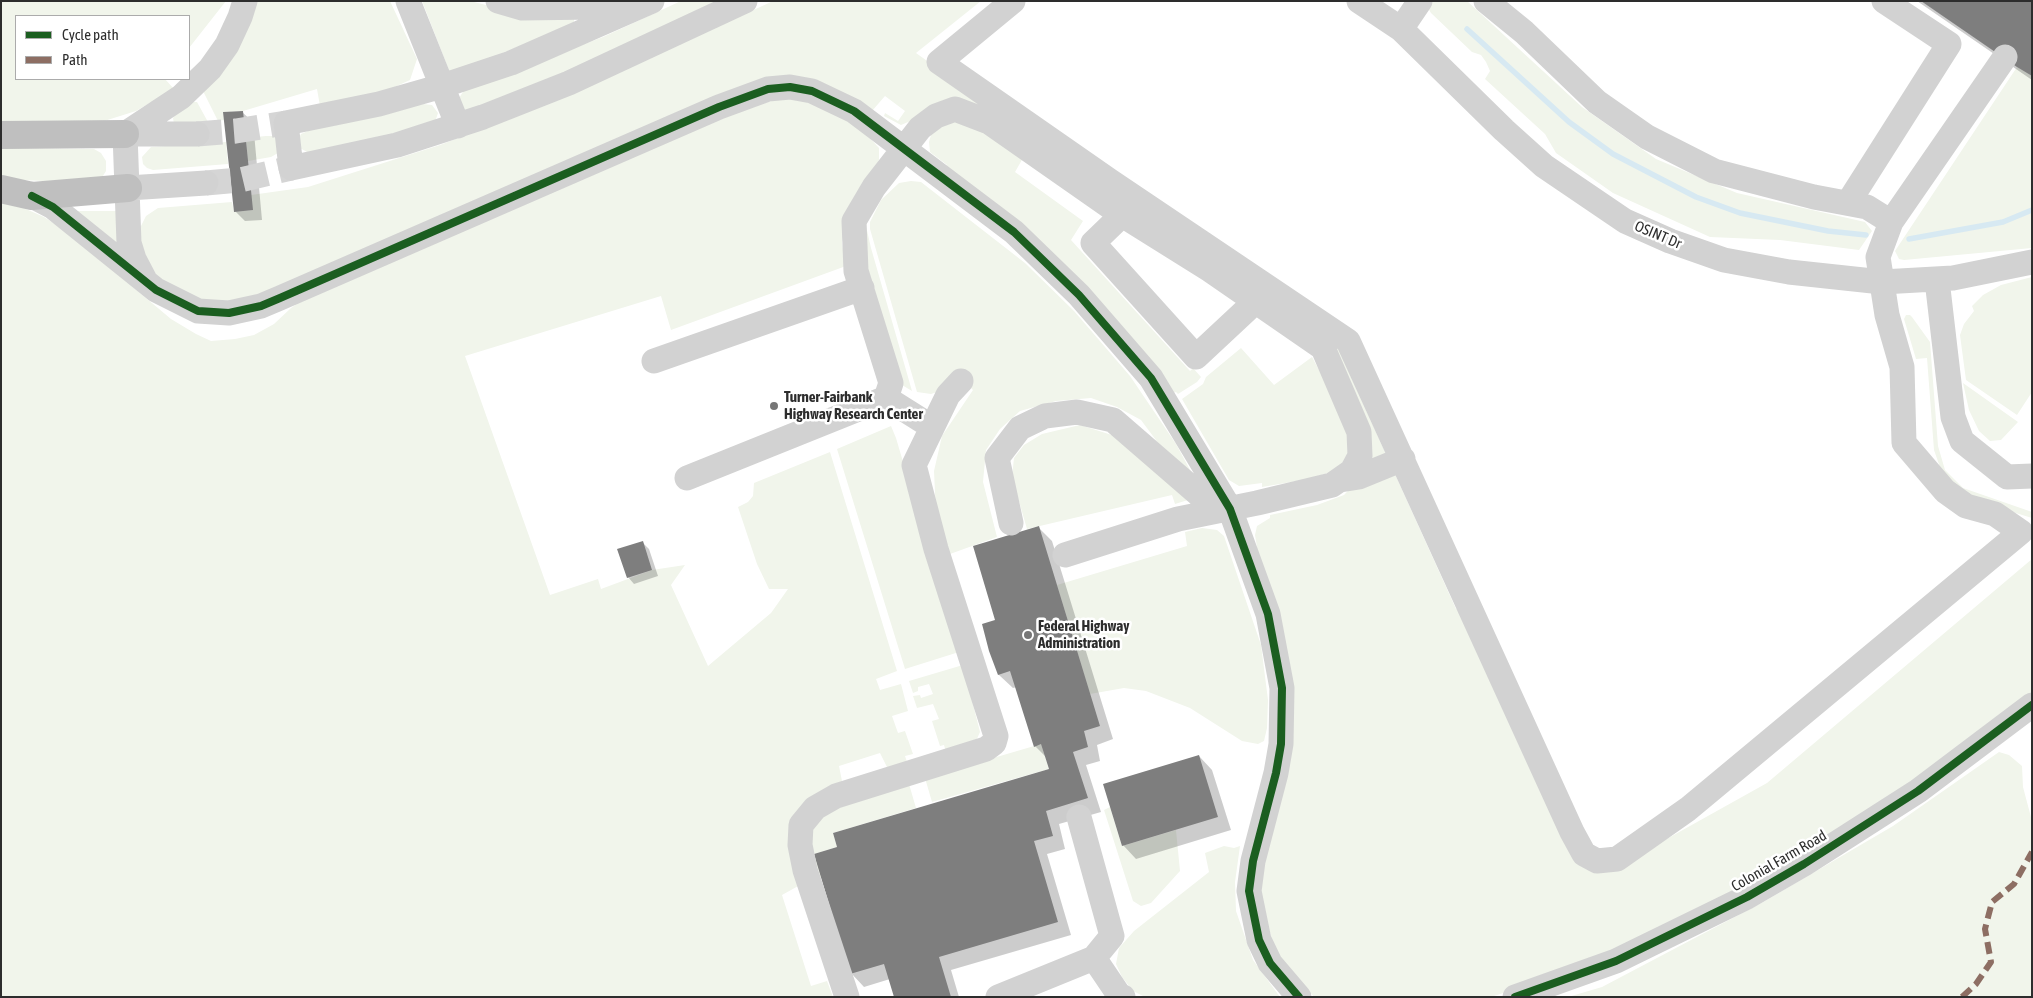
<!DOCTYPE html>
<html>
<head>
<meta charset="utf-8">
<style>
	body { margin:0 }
	#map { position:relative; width:2033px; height:998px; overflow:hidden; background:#fff; font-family:"Asap Condensed",sans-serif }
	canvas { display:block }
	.frame { position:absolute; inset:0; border:2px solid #2d2d2d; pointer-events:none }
	.legend { position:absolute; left:15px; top:15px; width:175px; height:65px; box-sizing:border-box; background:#fff; border:1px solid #ababab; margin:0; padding:6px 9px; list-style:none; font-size:15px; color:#2d2d2d }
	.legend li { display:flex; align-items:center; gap:10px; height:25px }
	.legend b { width:25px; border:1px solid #ababab }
</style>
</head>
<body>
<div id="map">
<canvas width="2033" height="998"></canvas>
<div class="frame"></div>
<ul class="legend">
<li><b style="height:6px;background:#1b5e20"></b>Cycle path</li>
<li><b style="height:6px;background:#8d6e63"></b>Path</li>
</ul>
</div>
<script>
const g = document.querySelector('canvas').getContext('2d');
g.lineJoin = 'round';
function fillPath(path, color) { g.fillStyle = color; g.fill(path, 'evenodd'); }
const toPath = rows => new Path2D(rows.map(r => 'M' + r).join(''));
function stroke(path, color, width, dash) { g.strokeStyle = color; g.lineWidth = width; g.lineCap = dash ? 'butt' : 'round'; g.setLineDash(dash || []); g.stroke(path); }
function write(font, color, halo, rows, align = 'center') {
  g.font = font + ' "Asap Condensed",sans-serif'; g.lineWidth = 5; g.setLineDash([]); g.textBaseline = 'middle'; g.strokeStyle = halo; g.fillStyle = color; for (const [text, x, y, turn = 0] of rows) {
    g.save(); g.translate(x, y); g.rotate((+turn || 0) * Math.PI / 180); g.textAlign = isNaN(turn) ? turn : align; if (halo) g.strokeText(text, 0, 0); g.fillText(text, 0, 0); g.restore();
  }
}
const green = toPath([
	[1,1,226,1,189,48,189,16,16,16,16,79,165,79,174,89,136,111,101,122,1,125],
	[256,1,390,1,417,59,410,80,386,91,320,106,317,89,243,111,223,112,224,120,218,121,203,91],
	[422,1,470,1,526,15,574,19,574,26,450,73],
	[681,1,723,1,489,108,463,111,459,98,465,89,603,37],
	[773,1,981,1,916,53,1038,140,979,106,920,117,917,115,913,120,901,125,884,116,885,113,898,121,905,111,885,96,872,111,793,79,313,275,229,304,192,302,145,267,138,232,146,216,158,208,232,202,234,212,252,210,251,195,308,187,440,145,568,96],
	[1432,1,1467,1,1582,107,1656,159,1737,193,1865,222,1872,231,1859,250,1780,240,1710,237,1613,193,1556,153,1545,134,1485,79,1490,71,1486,62,1481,55,1472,52,1431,13,1428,8],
	[2017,67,2032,76,2032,248,1904,260,1899,259,1895,251],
	[799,97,830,108,868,136,879,148,879,160,845,220,842,243,846,266,671,330,661,296,465,356,550,595,598,579,601,589,652,570,685,565,671,585,708,666,771,613,788,589,769,589,757,564,738,507,748,502,753,496,754,483,830,452,897,671,876,679,880,690,901,684,908,711,892,716,898,733,905,731,913,754,905,756,908,765,887,767,880,753,839,766,842,781,820,792,800,885,782,895,811,986,827,981,833,997,1,997,1,202,19,206,44,217,66,231,171,319,196,334,211,341,235,339,254,335,274,324,291,308,311,294,720,118,780,98],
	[193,102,197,102,208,122,174,124,173,118,176,114],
	[423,104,432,105,438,113,436,119,430,124,411,131,309,153,298,147,298,140,301,134,310,130],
	[965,119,1023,158,1015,172,1083,221,1071,240,1190,371,1193,368,1201,377,1197,382,1178,394,1176,392,1173,393,944,168,947,165,930,152,929,142,933,128],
	[266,136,273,136,278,140,278,153,271,157,248,161,246,138],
	[226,142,228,164,153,170,147,168,143,164,142,157,151,147],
	[1,148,94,149,101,153,106,161,106,171,101,179,88,183,1,179],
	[911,181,921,182,1025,263,1074,311,1130,376,1176,444,1196,481,1167,455,1141,420,1117,407,1091,398,1056,401,1020,411,1000,429,986,450,983,482,997,537,950,554,936,514,934,471,942,436,973,390,958,375,943,390,931,394,917,392,870,229,870,222,881,200,899,183],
	[78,211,116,211,118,252,75,215],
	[869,216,866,226,871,248,912,391,902,385,862,260,863,225],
	[2032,277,2032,392,2017,415,1966,380,1960,335,1964,324,1974,311,1972,306,1983,295,2001,285],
	[1906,315,1910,315,1912,317,1930,342,1938,446,1945,470,1963,488,2032,512,2032,518,1977,501,1942,473,1934,450,1927,358,1916,359,1904,319],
	[1327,344,1338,348,1456,609,1458,608,1568,843,1629,860,1767,783,2032,559,2032,693,1912,785,1809,849,1604,960,1491,997,1314,997,1276,953,1258,891,1285,780,1254,548,1257,547,1255,535,1257,526,1270,518,1270,515,1317,505,1344,495,1360,478],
	[1241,348,1274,385,1312,357,1350,428,1348,459,1332,472,1303,480,1262,487,1262,483,1239,486,1229,480,1182,399,1203,384,1206,377],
	[1963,383,2018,422,2001,440,1990,441,1979,431,1969,410],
	[1080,425,1115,436,1188,500,1175,504,1172,495,1027,529,1012,477,1014,458,1024,445,1042,434],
	[891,426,896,438,959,652,905,669,837,449],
	[1202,528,1217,530,1224,536,1261,645,1268,700,1267,728,1264,741,1258,744,1242,741,1190,708,1146,691,1124,688,1090,694,1057,585,1187,546,1185,532],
	[963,665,980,732,976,741,946,752,944,745,940,746,932,721,939,719,933,704,917,708,913,696,920,695,921,698,933,694,929,684,918,687,918,691,913,693,909,681],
	[1041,744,1049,769,932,802,925,778],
	[1999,752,2009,755,2022,766,2023,787,2032,821,2032,997,1568,997,1602,987,1765,901,1893,826],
	[909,784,916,808,833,833,837,847,814,854,822,877,817,879,808,836,826,810],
	[1110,807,1122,846,1176,830,1180,871,1151,903,1141,906,1133,901,1104,810],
	[1224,846,1234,848,1240,846,1235,882,1236,911,1253,960,1280,997,1145,997,1133,991,1122,977,1116,964,1119,948,1134,931,1209,872,1205,853]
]);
const shadow = toPath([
	[1917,1,2032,1,2032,80],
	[242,112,253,122,262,220,245,221,235,211],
	[1038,527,1052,541,1113,739,1097,745,1100,761,1086,765,1101,812,1059,824,1065,849,1047,854,1071,935,951,970,959,997,895,997,890,979,864,987,851,973,838,848,1050,770,1046,757,1035,746,1017,687,1013,688,999,675,990,651,996,621],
	[642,542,649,549,658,576,634,584,628,577],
	[1199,756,1212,770,1231,830,1136,859,1123,845]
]);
const stream = toPath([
	[1467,29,1569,122,1613,154,1696,197,1740,213,1828,231,1866,235],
	[1909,239,2003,222,2032,210]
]);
const building = toPath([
	[1921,1,2032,1,2032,76,2017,67],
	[243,111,253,210,234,212,223,112],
	[1039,526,1100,726,1084,731,1088,747,1073,752,1088,798,1046,811,1053,836,1034,841,1058,922,939,957,951,997,894,997,884,964,850,974,814,854,837,847,833,833,1049,769,1041,744,1034,747,1010,671,998,675,989,651,982,624,995,620,973,546],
	[643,541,652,570,627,578,617,549],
	[1199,755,1218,817,1122,846,1103,784]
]);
const minorTunnel = toPath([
	[197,134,236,131,286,123],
	[206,183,240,180,291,168]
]);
const minor = toPath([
	[408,1,458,126],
	[498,1,522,8,596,7,620,1],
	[652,1,511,63,442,86,379,104,286,123,291,168,397,145,483,117,569,83,745,1],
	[1013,1,939,62,1110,181,1348,341,1572,832,1584,854,1597,861,1617,859,1688,809,2021,532,1995,514,1966,506,1945,491,1904,443,1902,367,1887,315,1878,257,1891,222,2005,57],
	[1359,1,1401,29,1504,130,1544,166,1625,221,1670,241,1724,260,1789,272,1882,282,1953,278,2032,262],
	[1486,1,1524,32,1597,102,1647,137,1714,171,1814,197,1867,207,1891,222],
	[1401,29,1420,1],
	[125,134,181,97,210,69,227,45,240,17,245,1],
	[125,134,129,243,134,259,145,280],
	[125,134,197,134],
	[128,188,206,183],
	[32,196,53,207,156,290,198,311,229,313,261,306,280,298,719,107,768,89,790,87,812,91,854,111,1014,232,1079,295,1151,378,1230,509,1268,614,1282,688,1281,744,1276,773,1253,861,1249,891,1259,940,1270,963,1299,997],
	[1848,203,1949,44,1884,1],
	[1122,215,1093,243,1196,357,1256,301],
	[1937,280,1953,417,1962,441,2007,477,2032,476],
	[654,361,862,288],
	[886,398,932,427],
	[687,478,886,398,891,383,856,271,854,221,874,187,920,128,936,116,955,109,989,122,1122,215,1210,270,1323,348,1359,432,1360,456,1352,471,1332,485,1257,503,1178,519,1065,555],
	[1340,480,1359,477,1403,459],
	[1011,523,997,458,1020,428,1045,416,1077,412,1113,420,1202,497,1230,509],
	[1094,958,1119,995,1123,997],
	[847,997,805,870,800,845,801,825,815,808,836,796,986,749,994,743,996,736,936,549,914,465,948,395,961,381],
	[998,997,1094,958,1112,936,1079,817],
	[1515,997,1616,961,1747,897,1804,864,1918,791,2032,705]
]);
const highway = toPath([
	[1,135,125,134],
	[1,189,32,196,128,188]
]);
const quiet = toPath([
	[1962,997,1976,984,1991,962,1985,929,1992,902,2014,884,2032,852]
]);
const cycleway = toPath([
	[32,196,53,207,156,290,198,311,229,313,261,306,280,298,719,107,768,89,790,87,812,91,854,111,1014,232,1079,295,1151,378,1230,509,1268,614,1282,688,1281,744,1276,773,1253,861,1249,891,1259,940,1270,963,1299,997],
	[1515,997,1616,961,1747,897,1804,864,1918,791,2032,705]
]);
const markers = [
	[774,406,5,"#767676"],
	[1028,635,5,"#767676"]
];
const streetNames = [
	["OSINT Dr",1658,235,23],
	["Colonial Farm Road",1779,861,-30]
];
const poiNames = [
	["Turner-Fairbank",784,397],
	["Highway Research Center",784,414],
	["Federal Highway",1038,626],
	["Administration",1038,643]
];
fillPath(green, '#f1f5eb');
fillPath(shadow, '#0003');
stroke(stream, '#d7e9f2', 5.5);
fillPath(building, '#7e7e7e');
stroke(minorTunnel, '#d5d5d5', 25, [25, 12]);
stroke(minor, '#d2d2d2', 25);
stroke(highway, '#bfbfbf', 28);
stroke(quiet, '#8d6e63', 6, [12, 6]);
stroke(cycleway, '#1b5e20', 8);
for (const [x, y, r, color] of markers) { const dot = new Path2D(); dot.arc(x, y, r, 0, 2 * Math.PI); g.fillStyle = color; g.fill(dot); stroke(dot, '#fff', 2); }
write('15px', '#2d2d2d', '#fff', streetNames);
write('bold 15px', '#2d2d2d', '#fff', poiNames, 'left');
</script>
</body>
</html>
